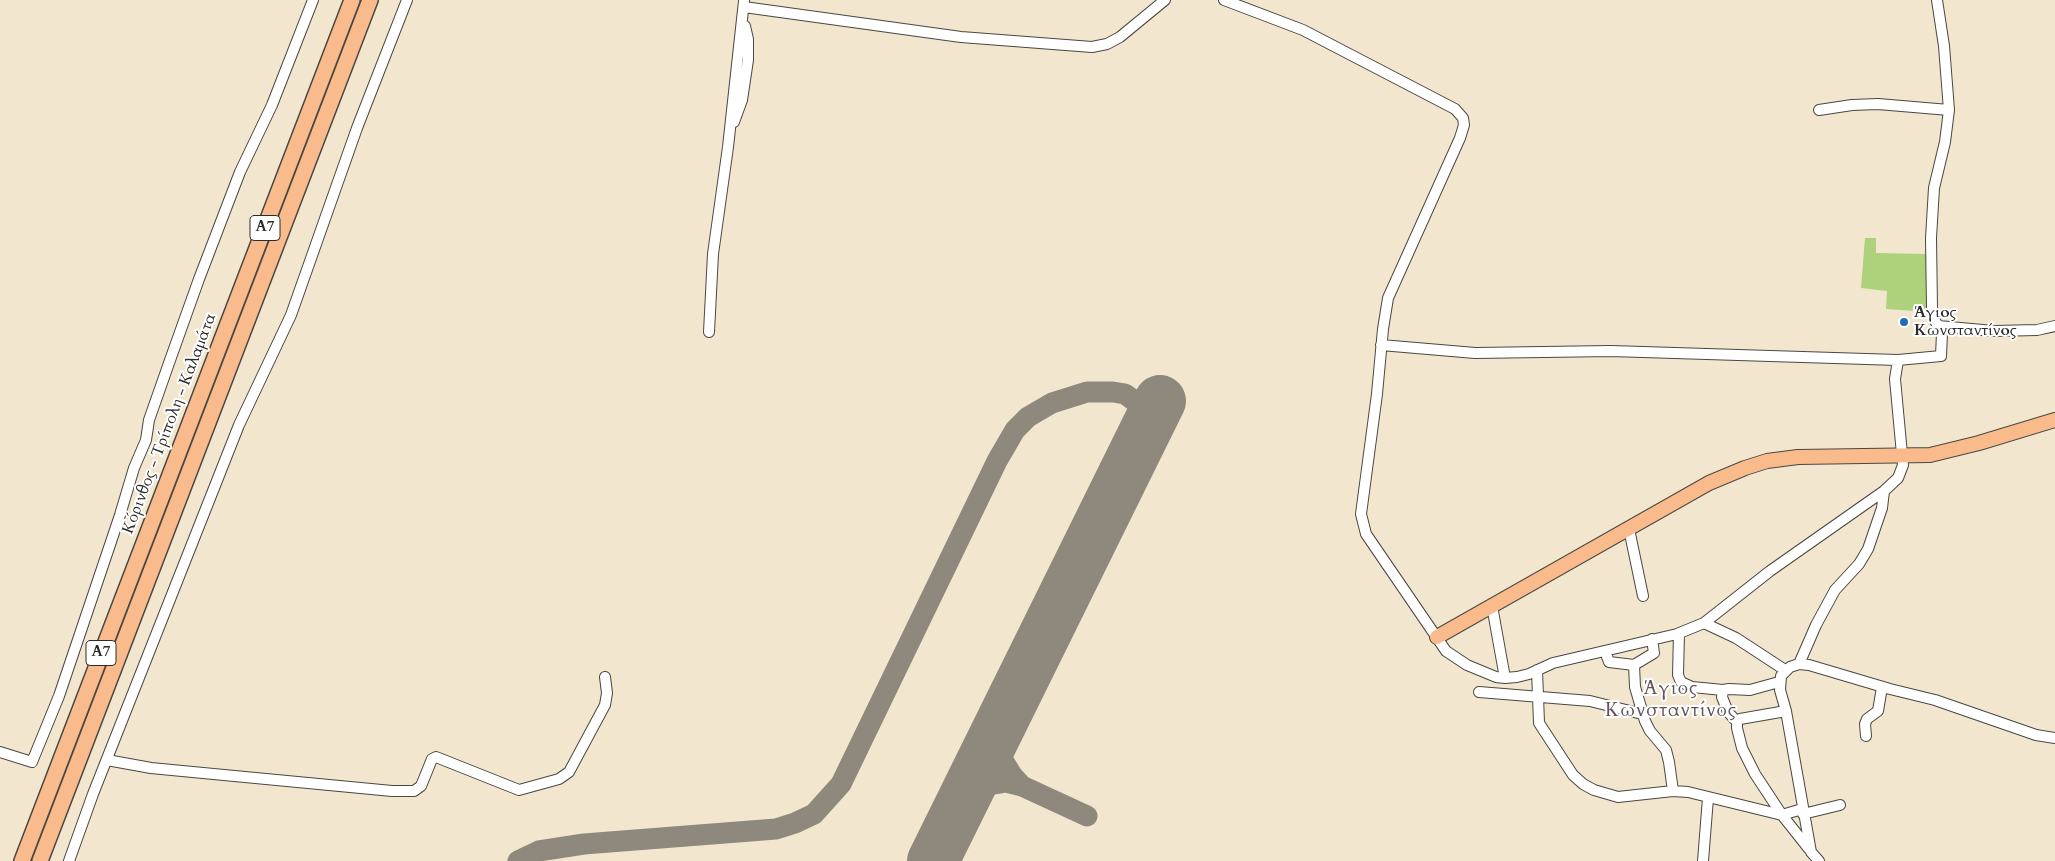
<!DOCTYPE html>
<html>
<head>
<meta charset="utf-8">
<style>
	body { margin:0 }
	canvas { display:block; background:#f2e7ce }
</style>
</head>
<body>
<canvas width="2055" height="861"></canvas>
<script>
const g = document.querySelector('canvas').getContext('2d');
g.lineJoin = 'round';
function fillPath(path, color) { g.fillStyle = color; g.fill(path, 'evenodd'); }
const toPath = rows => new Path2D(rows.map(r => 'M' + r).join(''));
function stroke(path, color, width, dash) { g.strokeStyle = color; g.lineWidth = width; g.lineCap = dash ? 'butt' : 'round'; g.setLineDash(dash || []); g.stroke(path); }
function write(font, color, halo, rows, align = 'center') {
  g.font = font + ' Cardo,serif'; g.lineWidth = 4; g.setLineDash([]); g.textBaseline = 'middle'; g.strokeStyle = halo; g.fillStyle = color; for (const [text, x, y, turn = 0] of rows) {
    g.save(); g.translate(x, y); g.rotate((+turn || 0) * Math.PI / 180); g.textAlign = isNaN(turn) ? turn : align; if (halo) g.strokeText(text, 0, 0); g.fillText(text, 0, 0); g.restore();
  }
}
const green = toPath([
	[358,0,363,0,33,861,29,861],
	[1865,238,1876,238,1876,253,1927,254,1929,312,1886,309,1887,291,1861,288]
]);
const taxiway = toPath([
	[998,728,999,744,1004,762,1012,775,1022,786],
	[960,807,969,796,983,786,1006,782,1022,786,1087,816],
	[518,861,539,851,584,844,776,829,795,823,814,814,841,784,997,461,1015,430,1028,417,1052,403,1087,392,1113,392,1125,394,1140,405,1147,427]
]);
const runway = toPath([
	[933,861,1160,401]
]);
const minor = toPath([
	[1224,0,1303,30,1455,109,1463,118,1464,125,1460,138,1388,298,1383,329,1377,394,1361,514,1366,534,1446,651,1467,665,1496,677,1505,678,1517,677,1529,674,1553,663,1677,634,1704,623,1770,571,1884,491,1898,478,1903,465,1895,379,1898,360],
	[744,7,961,37,1092,47,1107,44,1120,37,1165,0],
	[1819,110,1852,105,1878,104,1949,110],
	[734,122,742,100,748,60,748,39,745,26],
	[1938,326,1994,331,2037,330,2055,326],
	[709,332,713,254,728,147,744,1],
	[1381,345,1475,353,1611,351,1898,360,1941,356,1942,333,1934,319,1932,308,1931,238,1934,188,1945,142,1949,110,1944,46,1937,0],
	[1629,529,1643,596],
	[1492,606,1505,678],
	[1704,623,1736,638,1785,670],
	[1679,633,1678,675,1681,682,1692,687,1723,690],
	[1652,639,1654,653,1634,665,1635,687,1645,721,1650,731,1666,750,1669,762,1673,791],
	[1605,651,1609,662,1634,665],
	[1799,664,1816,625,1835,590,1859,564,1868,549,1882,508,1884,491],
	[1537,670,1539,723,1573,775,1583,784,1594,790,1618,797,1673,791,1688,792,1782,815,1802,809],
	[1479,692,1590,701,1642,714],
	[1786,711,1740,719,1737,722,1737,728,1742,748,1755,774,1782,815,1809,849],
	[1737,722,1728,712,1722,697,1723,690,1729,689,1750,690,1779,682],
	[1866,736,1865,724,1867,719,1878,711,1882,687],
	[0,752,32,762,59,696,120,515,134,468,146,440,149,420,169,363,199,279,240,172,272,105,313,0],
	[107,760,151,768,224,775,392,791,414,791,421,786,432,759,436,757,519,790,559,779,569,772,605,705,607,693,605,677],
	[1803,814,1840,805],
	[69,861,93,794,239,425,291,315,357,128,407,0],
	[1703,861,1708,798],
	[1819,861,1811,852,1786,711,1780,690,1781,676,1790,667,1799,664,1809,665,1890,689,1935,700,2036,735,2055,738]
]);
const major = toPath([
	[1437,637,1709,483,1745,468,1767,461,1798,457,1930,455,1979,443,2055,420]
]);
const highway = toPath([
	[22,861,352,0],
	[40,861,370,0]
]);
const markers = [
	[1904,322,5,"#1f6fb2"]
];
const shields = [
	[265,228,30],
	[101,653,30]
];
const shieldNames = [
	["Α7",265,228],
	["Α7",101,653]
];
const poiNames = [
	["Άγιος",1914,313],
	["Κωνσταντίνος",1914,331]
];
const streetNames = [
	["Κόρινθος - Τρίπολη - Καλαμάτα",170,424,-69]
];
const quarterNames = [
	["Άγιος",1671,690],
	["Κωνσταντίνος",1671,712]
];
fillPath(green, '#aed27c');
stroke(taxiway, '#8e897c', 21);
stroke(runway, '#8e897c', 52);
stroke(minor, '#494743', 12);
stroke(major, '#494743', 16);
stroke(highway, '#494743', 18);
stroke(minor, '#fff', 10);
stroke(major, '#fabb8c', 14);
stroke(highway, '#fabb8c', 15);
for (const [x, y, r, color] of markers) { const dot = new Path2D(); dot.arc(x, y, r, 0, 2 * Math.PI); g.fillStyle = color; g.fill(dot); stroke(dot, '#fff', 2); }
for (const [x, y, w] of shields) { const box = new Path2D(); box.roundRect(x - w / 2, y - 12.5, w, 25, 4); g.fillStyle = '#fff'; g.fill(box); stroke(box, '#2b2b2b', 1); }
write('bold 15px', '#2b2b2b', null, shieldNames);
write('bold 16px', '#2b2b2b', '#fff', poiNames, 'left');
write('16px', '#2b2b2b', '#fff', streetNames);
g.letterSpacing = '1px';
write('19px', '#635358', '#fff', quarterNames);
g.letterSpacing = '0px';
</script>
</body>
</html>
